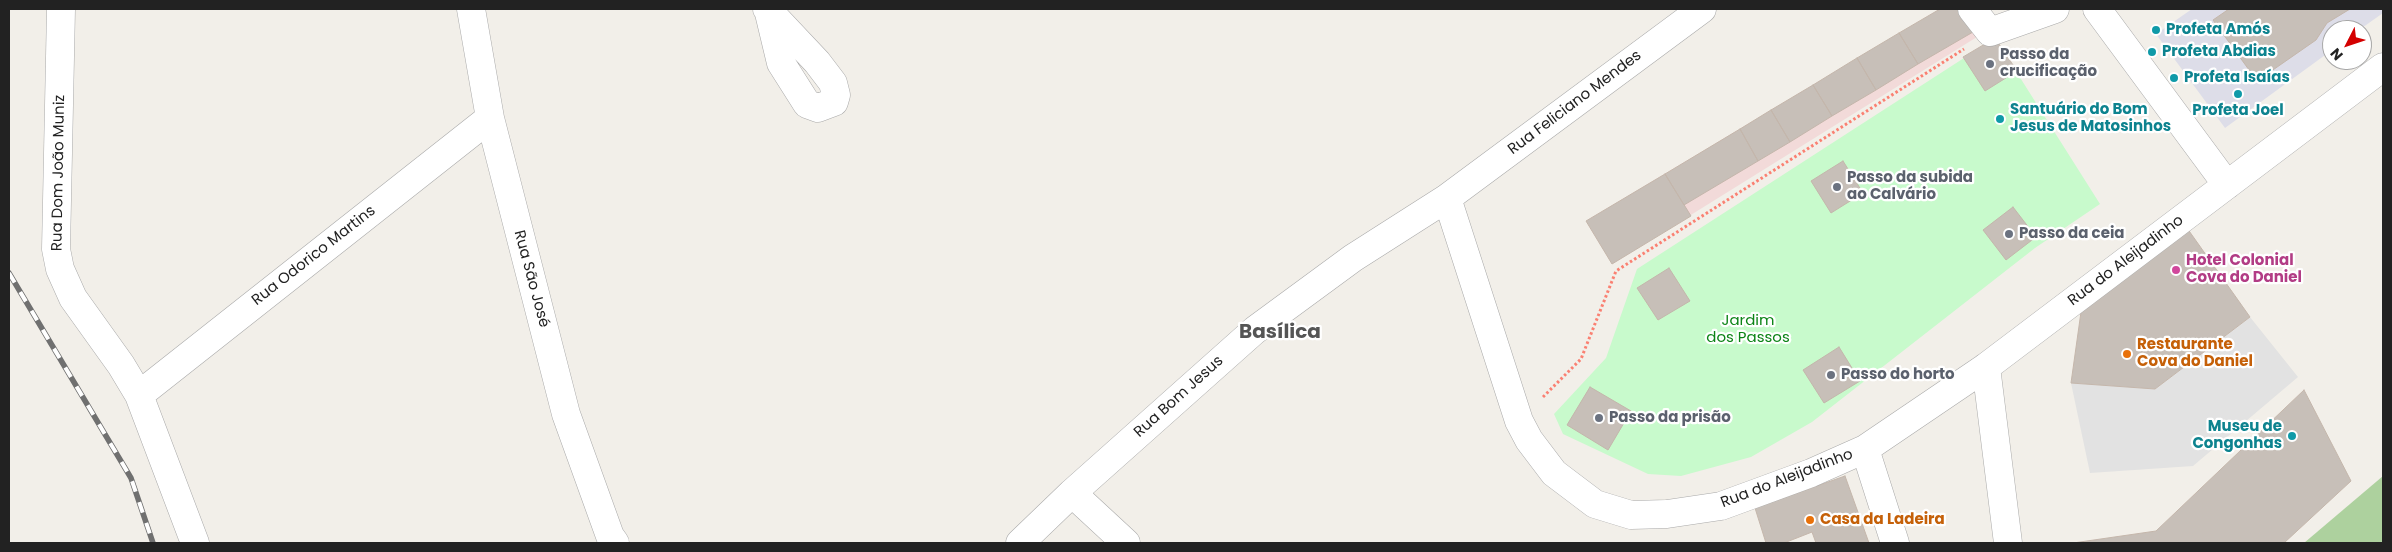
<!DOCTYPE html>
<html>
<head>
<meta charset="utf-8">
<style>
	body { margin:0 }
	#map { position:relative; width:2392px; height:552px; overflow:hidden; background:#f2efe9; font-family:Poppins,sans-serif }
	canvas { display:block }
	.frame { position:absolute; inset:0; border:10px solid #222; pointer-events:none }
	.north { position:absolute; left:2322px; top:20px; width:50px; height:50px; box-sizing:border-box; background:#fff; border:1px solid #a7a7a7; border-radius:50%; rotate:229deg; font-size:14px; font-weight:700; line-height:20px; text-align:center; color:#222 }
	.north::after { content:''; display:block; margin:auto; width:18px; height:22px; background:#d40000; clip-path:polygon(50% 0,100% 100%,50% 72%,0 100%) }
</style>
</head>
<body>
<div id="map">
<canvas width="2392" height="552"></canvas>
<div class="frame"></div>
<div class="north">N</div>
</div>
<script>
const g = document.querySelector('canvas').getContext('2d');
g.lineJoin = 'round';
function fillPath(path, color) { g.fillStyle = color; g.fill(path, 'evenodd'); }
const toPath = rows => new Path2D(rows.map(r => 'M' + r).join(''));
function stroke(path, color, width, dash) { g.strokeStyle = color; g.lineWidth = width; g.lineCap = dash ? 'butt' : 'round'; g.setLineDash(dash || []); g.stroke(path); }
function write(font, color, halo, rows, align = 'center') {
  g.font = font + ' Poppins,sans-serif'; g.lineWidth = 4.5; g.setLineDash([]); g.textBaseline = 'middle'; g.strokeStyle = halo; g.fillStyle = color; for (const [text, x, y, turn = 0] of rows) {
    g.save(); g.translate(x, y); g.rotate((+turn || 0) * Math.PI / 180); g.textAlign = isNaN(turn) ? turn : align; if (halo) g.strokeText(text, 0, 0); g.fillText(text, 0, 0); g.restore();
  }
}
const commercial = toPath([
	[1940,9,1959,9,1977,37,1612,264,1586,221]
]);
const forest = toPath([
	[2383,476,2383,543,2304,543]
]);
const park = toPath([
	[1995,38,2100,204,2035,248,1812,422,1751,457,1681,476,1648,474,1563,434,1554,414,1606,358,1637,269]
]);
const parking = toPath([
	[2250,317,2298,377,2193,466,2090,473,2071,383,2155,389]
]);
const plaza = toPath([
	[2192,9,2383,9,2383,13,2359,30,2332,30,2332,50,2225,128,2156,34]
]);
const building = toPath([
	[1940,9,1959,9,1973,32,1918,64,1899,33,1940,9],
	[2229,9,2350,9,2327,23,2316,40,2257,81,2213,20,2229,9],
	[1899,33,1918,64,1876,90,1857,58,1899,33],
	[1995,38,2017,71,1985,91,1963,57,1995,38],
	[1857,58,1876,90,1832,116,1813,85,1857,58],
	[1813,85,1832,116,1790,142,1771,110,1813,85],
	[1771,110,1790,142,1758,161,1740,129,1771,110],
	[1740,129,1758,161,1684,205,1665,174,1740,129],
	[1843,161,1863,193,1831,213,1811,181,1843,161],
	[1665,174,1691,216,1612,264,1586,221,1665,174],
	[2013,207,2036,237,2006,260,1983,230,2013,207],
	[2187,228,2250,317,2155,389,2071,383,2081,312,2187,228],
	[1669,268,1690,301,1658,320,1637,288,1669,268],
	[1839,347,1860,381,1824,403,1803,370,1839,347],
	[1590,387,1631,411,1608,450,1567,425,1590,387],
	[2304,390,2351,481,2284,543,2073,543,2156,531,2304,390],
	[1845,476,1869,543,1816,543,1812,532,1784,543,1766,543,1755,508,1845,476]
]);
const path = toPath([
	[1543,397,1581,359,1616,271,1964,49]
]);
const minor = toPath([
	[61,9,56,249,60,269,73,298,121,365,139,395,195,543],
	[471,9,490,118,566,414,610,536,615,543],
	[767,9,817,62,833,83,836,95,834,102,818,108,807,104,781,63,769,13],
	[1972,9,1990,32,2055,9],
	[2097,9,2227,185],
	[1447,198,1519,421,1529,440,1554,473,1595,504,1631,515,1667,514,1721,506,1811,473,1865,449,1986,367,2383,67],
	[1986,367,2008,543],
	[139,395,490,118],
	[1865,449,1895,543],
	[1072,493,1126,543],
	[1020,543,1072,493,1255,330,1353,258,1447,198,1702,9]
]);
const rail = toPath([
	[9,273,131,478,153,543]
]);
const markers = [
	[2156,30,5,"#0f9aa8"],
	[2152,52,5,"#0f9aa8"],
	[1990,64,5,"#6b7280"],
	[2174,78,5,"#0f9aa8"],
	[2238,94,5,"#0f9aa8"],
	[2000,119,5,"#0f9aa8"],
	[1837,187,5,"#6b7280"],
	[2009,234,5,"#6b7280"],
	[2176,270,5,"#d1479c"],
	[2127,354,5,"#e8710a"],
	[1831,375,5,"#6b7280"],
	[1599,418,5,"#6b7280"],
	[2292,436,5,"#0f9aa8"],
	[1810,520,5,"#e8710a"]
];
const cultureNames = [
	["Profeta Amós",2166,30],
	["Profeta Abdias",2162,52],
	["Profeta Isaías",2184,78],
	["Santuário do Bom",2010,110],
	["Jesus de Matosinhos",2010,127],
	["Profeta Joel",2238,111,"center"],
	["Museu de",2282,427,"right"],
	["Congonhas",2282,444,"right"]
];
const worshipNames = [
	["Passo da",2000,55],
	["crucificação",2000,72],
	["Passo da subida",1847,178],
	["ao Calvário",1847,195],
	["Passo da ceia",2019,234],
	["Passo do horto",1841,375],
	["Passo da prisão",1609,418]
];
const streetNames = [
	["Rua Feliciano Mendes",1575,103,-37],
	["Rua Dom João Muniz",59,173,-89],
	["Rua Odorico Martins",314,256,-38],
	["Rua do Aleijadinho",2126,261,-37],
	["Rua São José",531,279,75],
	["Rua Bom Jesus",1179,397,-42],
	["Rua do Aleijadinho",1787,479,-21]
];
const hotelNames = [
	["Hotel Colonial",2186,261],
	["Cova do Daniel",2186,278]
];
const parkNames = [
	["Jardim",1748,321],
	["dos Passos",1748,338]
];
const foodNames = [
	["Restaurante",2137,345],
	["Cova do Daniel",2137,362],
	["Casa da Ladeira",1820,520]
];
const districtNames = [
	["Basílica",1280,333]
];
fillPath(commercial, '#f2dad9');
fillPath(forest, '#add19e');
fillPath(park, '#c8facc');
fillPath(parking, '#e2e2e2');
fillPath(plaza, '#dddde8');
fillPath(building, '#c7bfb8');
stroke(building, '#c4b6ab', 1);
stroke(minor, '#a9a9a9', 29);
stroke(path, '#fa8072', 3, [2.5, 2.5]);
stroke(minor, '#fff', 28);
stroke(rail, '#707070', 5.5);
stroke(rail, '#fff', 4, [11]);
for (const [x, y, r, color] of markers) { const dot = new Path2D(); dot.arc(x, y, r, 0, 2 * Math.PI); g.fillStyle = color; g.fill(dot); stroke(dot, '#fff', 2); }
write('bold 15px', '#0d838f', '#fff', cultureNames, 'left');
write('bold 15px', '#5b616d', '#fff', worshipNames, 'left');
write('15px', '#222', '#fff', streetNames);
write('bold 15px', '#b23c85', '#fff', hotelNames, 'left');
write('15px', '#0c8416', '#fff', parkNames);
write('bold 15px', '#c56008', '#fff', foodNames, 'left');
write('bold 20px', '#555', '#fff', districtNames);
</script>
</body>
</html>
